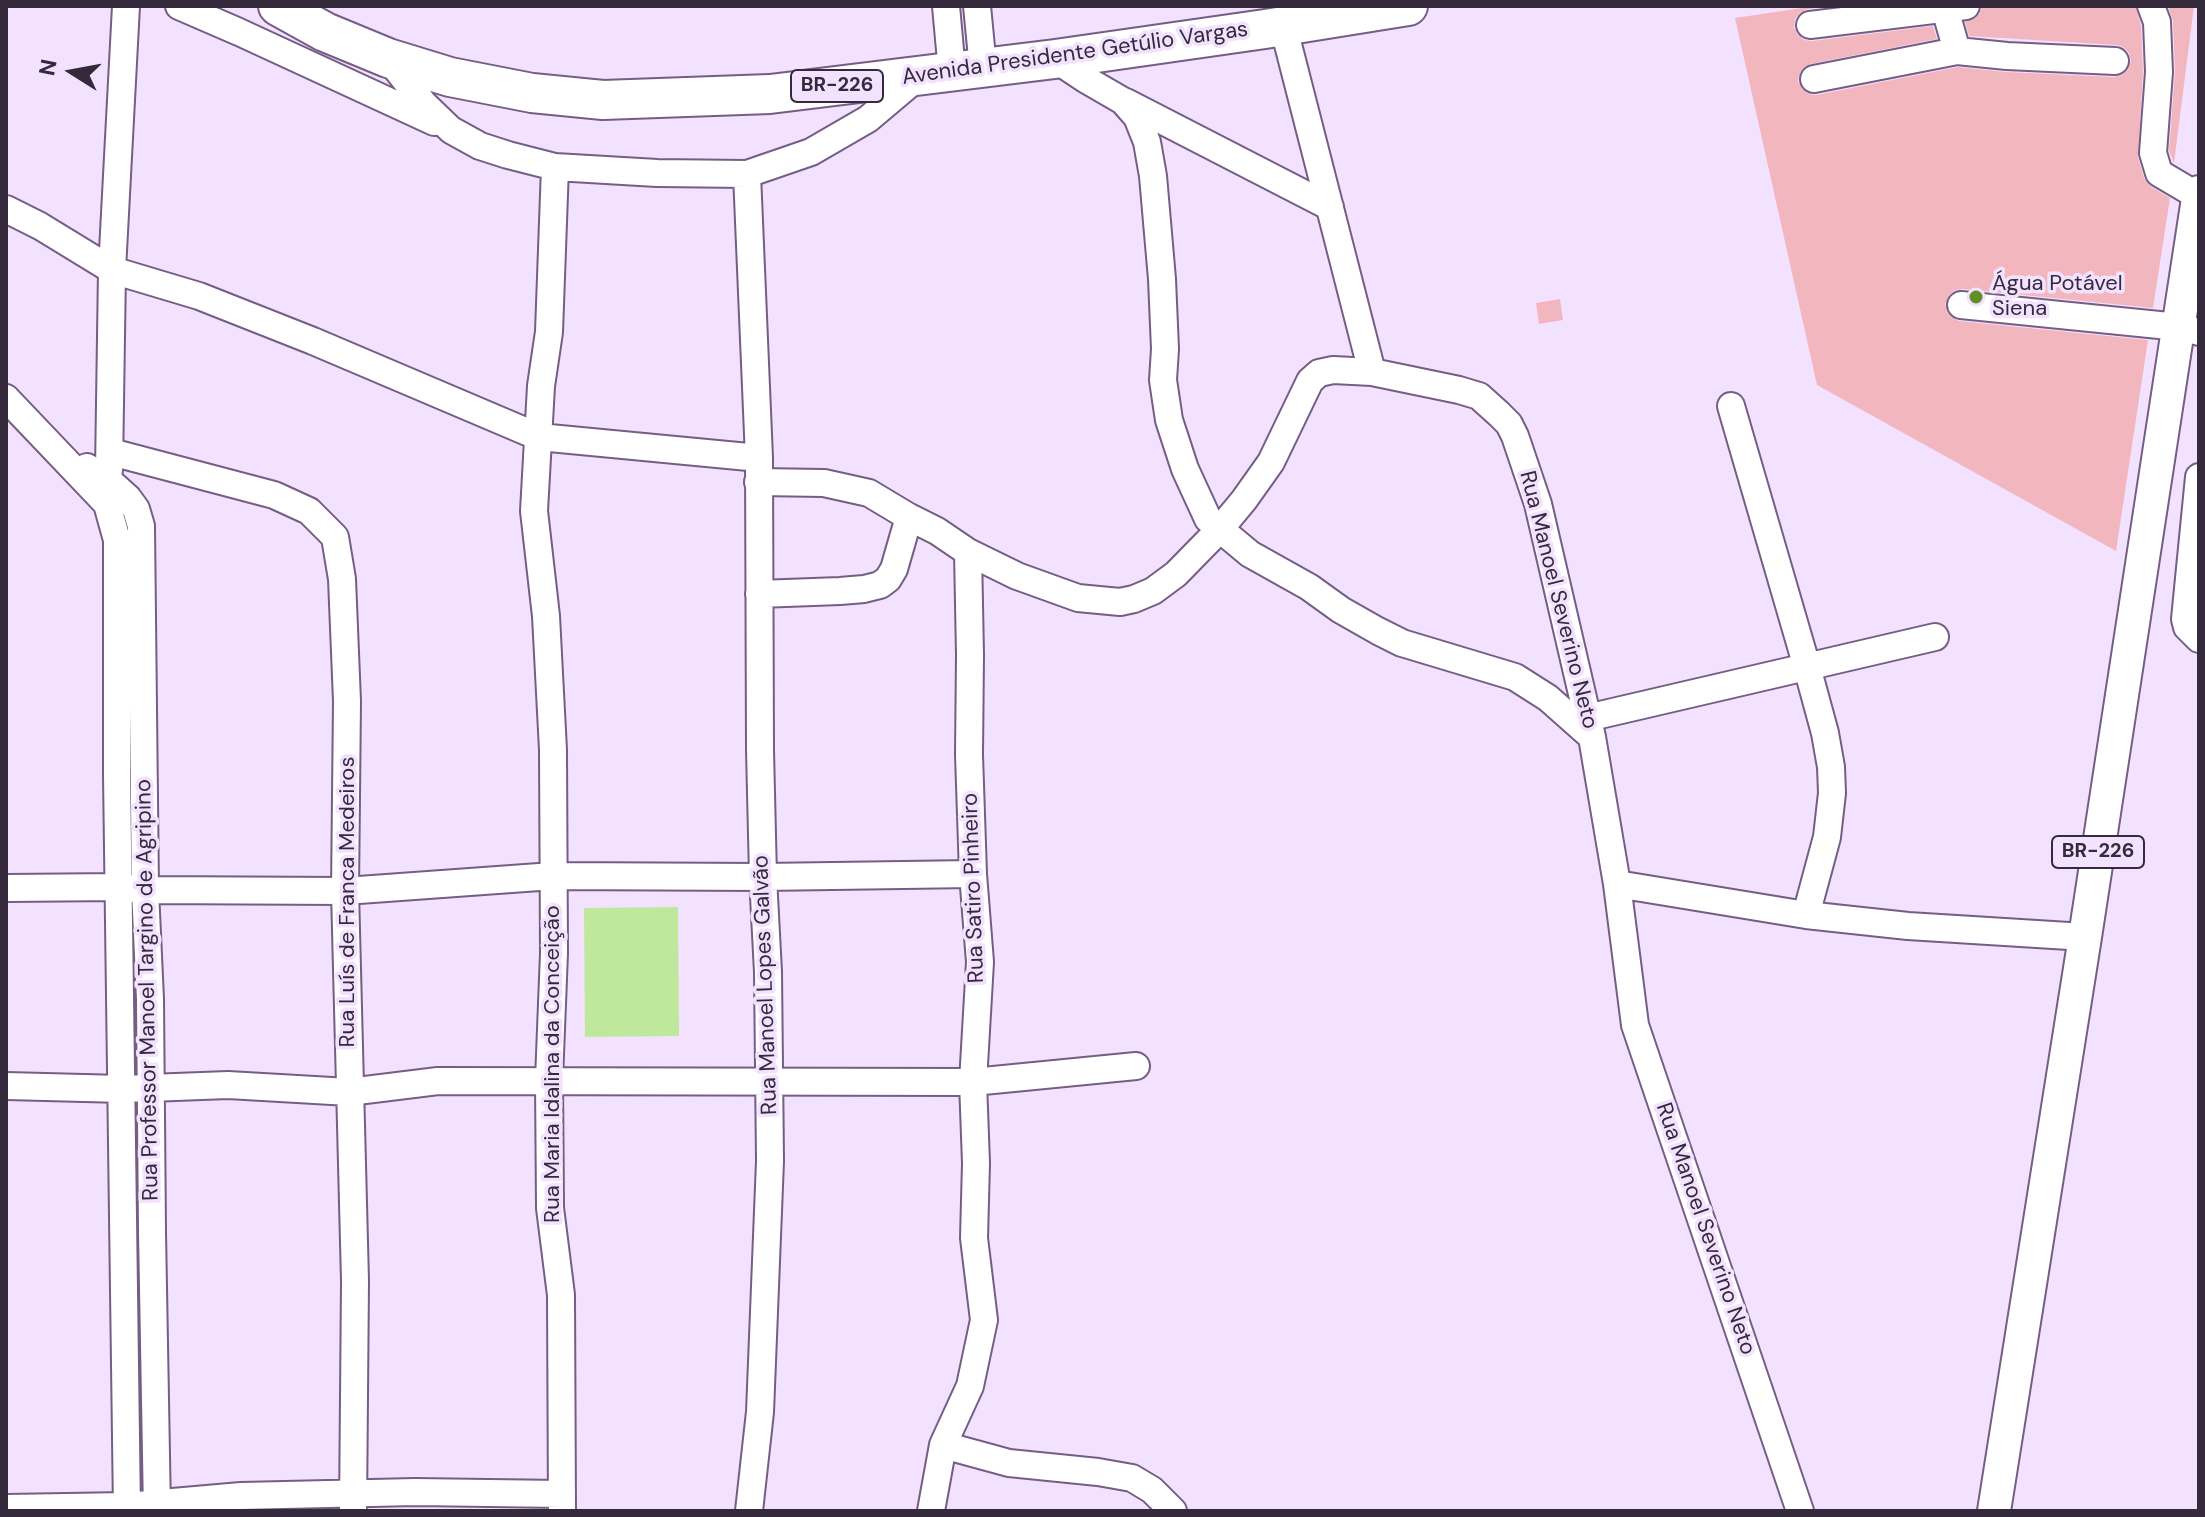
<!DOCTYPE html>
<html>
<head>
<meta charset="utf-8">
<style>
	body { margin:0 }
	#map { position:relative; width:2205px; height:1517px; overflow:hidden; background:#f3e2ff; font-family:"DM Sans",sans-serif }
	canvas { display:block }
	.frame { position:absolute; inset:0; border:8px solid #352a3c; pointer-events:none }
	.north { position:absolute; left:32px; top:32px; width:80px; height:80px; -webkit-text-stroke:6px #f3e2ff; paint-order:stroke; rotate:281deg; font-size:22px; font-weight:700; line-height:32px; text-align:center; color:#352a3c }
	.north::after { content:''; display:block; margin:auto; width:28px; height:36px; background:#352a3c; clip-path:polygon(50% 0,100% 100%,50% 72%,0 100%) }
</style>
</head>
<body>
<div id="map">
<canvas width="2205" height="1517"></canvas>
<div class="frame"></div>
<div class="north">N</div>
</div>
<script>
const g = document.querySelector('canvas').getContext('2d');
g.lineJoin = 'round';
function fillPath(path, color) { g.fillStyle = color; g.fill(path, 'evenodd'); }
const toPath = rows => new Path2D(rows.map(r => 'M' + r).join(''));
function stroke(path, color, width, dash) { g.strokeStyle = color; g.lineWidth = width; g.lineCap = dash ? 'butt' : 'round'; g.setLineDash(dash || []); g.stroke(path); }
function write(font, color, halo, rows, align = 'center') {
  g.font = font + ' "DM Sans",sans-serif'; g.lineWidth = 7; g.setLineDash([]); g.textBaseline = 'middle'; g.strokeStyle = halo; g.fillStyle = color; for (const [text, x, y, turn = 0] of rows) {
    g.save(); g.translate(x, y); g.rotate((+turn || 0) * Math.PI / 180); g.textAlign = isNaN(turn) ? turn : align; if (halo) g.strokeText(text, 0, 0); g.fillText(text, 0, 0); g.restore();
  }
}
const green = toPath([
	[678,907,679,1036,585,1037,584,908]
]);
const building = toPath([
	[1816,6,1834,6,1808,9,1800,13,1795,19,1794,28,1798,35,1804,40,1812,41,1933,26,1937,39,1810,64,1803,68,1799,75,1798,81,1803,90,1810,94,1816,95,1958,67,2006,72,2114,77,2122,75,2128,70,2131,61,2129,53,2123,47,2116,45,1969,36,1965,22,1976,18,1980,13,1982,6,2135,6,2141,25,2143,72,2138,157,2144,178,2150,186,2170,198,2153,308,1963,289,1955,290,1949,295,1945,304,1947,312,1951,317,1959,321,2148,340,2116,551,1817,385,1735,18],
	[2168,6,2194,6,2174,163,2169,151,2175,71,2173,21],
	[1560,299,1563,320,1539,324,1536,303]
]);
const minor = toPath([
	[179,6,239,32,434,122],
	[946,6,952,72],
	[977,6,983,68],
	[2151,6,2157,22,2159,72,2153,153,2159,173,2198,196],
	[1945,9,1957,51,2007,56,2115,61],
	[1283,25,1372,372],
	[1810,25,1966,6],
	[388,58,423,103,451,130,480,146,508,155,555,167,549,332,541,386,534,511,546,616,553,750,554,953,549,1080,550,1208,561,1295,562,1511],
	[1055,59,1085,79,1123,101,1137,117,1147,142,1153,176,1162,279,1165,349,1163,380,1169,420,1185,469,1208,519,1250,554,1309,587,1341,610,1378,631,1402,643,1515,677,1548,698,1592,737],
	[1814,79,1957,51],
	[1126,102,1330,207],
	[555,167,657,173,747,174,811,152,868,119,919,76],
	[747,174,759,458,760,750,763,877,768,972,770,1161,760,1412,749,1511],
	[6,209,40,226,112,270,199,296,313,341,539,437,759,458],
	[1961,305,2179,327,2199,332],
	[6,398,107,504,117,540,117,775,127,1511],
	[1731,406,1807,667,1825,733,1831,767,1832,793,1827,837,1806,915],
	[111,452,274,495,309,511,335,537,342,579,347,701,345,891,355,1281,353,1511],
	[87,467,108,480,128,498,136,509,141,526,145,890,150,999,152,1232,157,1511],
	[109,470,112,270,126,6],
	[2199,477,2185,619,2187,627,2199,639],
	[758,482,824,483,869,493,909,517,937,531,968,552,1017,576,1078,598,1120,602,1134,599,1153,591,1176,574,1220,529,1244,500,1271,462,1310,381,1319,373,1333,370,1372,372,1459,390,1479,396,1499,414,1509,424,1515,436,1538,504,1592,737,1617,884,1635,1025,1800,1511],
	[759,594,840,591,864,589,880,585,888,579,894,569,909,517],
	[1587,718,1935,637],
	[1617,884,1806,915,1908,926,2085,937],
	[6,888,119,887,145,890,345,891,553,876,763,877,973,874],
	[6,1086,123,1089,228,1085,349,1092,438,1081,973,1082,1136,1066],
	[943,1445,1009,1463,1098,1472,1132,1478,1152,1490,1173,1511],
	[6,1508,127,1506,241,1496,415,1492,562,1494],
	[931,1511,943,1445,970,1386,984,1320,974,1238,976,1163,973,1082,980,962,973,874,969,755,970,655,968,552]
]);
const major = toPath([
	[1994,1511,2085,937,2199,192]
]);
const highway = toPath([
	[278,6,325,32,388,58,450,77,532,93,603,100,770,94,1055,59,1265,29,1408,6]
]);
const markers = [
	[1976,297,8,"#5f8f25"]
];
const shields = [
	[837,86,92],
	[2098,852,92]
];
const shieldNames = [
	["BR-226",837,86],
	["BR-226",2098,852]
];
const streetNames = [
	["Avenida Presidente Getúlio Vargas",1075,54,-8],
	["Rua Manoel Severino Neto",1558,600,76],
	["Rua Satiro Pinheiro",974,888,-92],
	["Rua Luís de Franca Medeiros",348,902,-90],
	["Rua Manoel Lopes Galvão",766,985,-92],
	["Rua Professor Manoel Targino de Agripino",148,990,-91],
	["Rua Maria Idalina da Conceição",553,1064,-90],
	["Rua Manoel Severino Neto",1705,1229,71]
];
const poiNames = [
	["Água Potável",1992,284],
	["Siena",1992,309]
];
fillPath(green, '#c0e89c');
fillPath(building, '#f2b7be');
stroke(minor, '#755d85', 30);
stroke(major, '#755d85', 36);
stroke(highway, '#755d85', 42);
stroke(minor, '#fff', 26);
stroke(major, '#fff', 32);
stroke(highway, '#fff', 38);
for (const [x, y, r, color] of markers) { const dot = new Path2D(); dot.arc(x, y, r, 0, 2 * Math.PI); g.fillStyle = color; g.fill(dot); stroke(dot, '#f3e2ff', 3); }
for (const [x, y, w] of shields) { const box = new Path2D(); box.roundRect(x - w / 2, y - 16, w, 32, 6); g.fillStyle = '#f3e2ff'; g.fill(box); stroke(box, '#352a3c', 2); }
write('bold 20px', '#352a3c', null, shieldNames);
write('22px', '#352a3c', '#f3e2ff', streetNames);
write('22px', '#352a3c', '#f3e2ff', poiNames, 'left');
</script>
</body>
</html>
